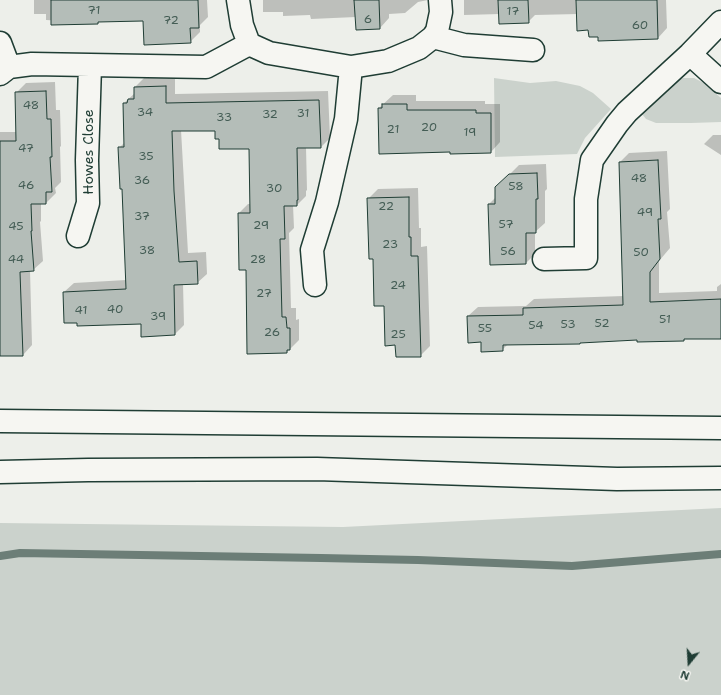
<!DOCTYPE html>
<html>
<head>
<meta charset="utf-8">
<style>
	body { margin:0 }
	#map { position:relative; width:721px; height:695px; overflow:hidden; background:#edefea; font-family:"Shantell Sans",sans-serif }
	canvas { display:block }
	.north { position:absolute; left:669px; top:643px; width:40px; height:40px; -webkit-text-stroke:3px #f6f6f2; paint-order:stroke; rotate:198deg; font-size:11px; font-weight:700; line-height:16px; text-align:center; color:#1f3d34 }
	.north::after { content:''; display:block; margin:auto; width:14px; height:18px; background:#1f3d34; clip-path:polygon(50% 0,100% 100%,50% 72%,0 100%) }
</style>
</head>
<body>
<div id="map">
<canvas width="721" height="695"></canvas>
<div class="north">N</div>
</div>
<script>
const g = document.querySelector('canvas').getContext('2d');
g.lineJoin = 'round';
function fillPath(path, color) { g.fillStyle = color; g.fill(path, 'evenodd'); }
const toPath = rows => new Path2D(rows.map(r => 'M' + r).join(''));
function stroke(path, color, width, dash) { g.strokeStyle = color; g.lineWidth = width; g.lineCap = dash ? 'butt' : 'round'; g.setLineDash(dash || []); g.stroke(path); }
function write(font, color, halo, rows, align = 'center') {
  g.font = font + ' "Shantell Sans",sans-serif'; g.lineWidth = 4; g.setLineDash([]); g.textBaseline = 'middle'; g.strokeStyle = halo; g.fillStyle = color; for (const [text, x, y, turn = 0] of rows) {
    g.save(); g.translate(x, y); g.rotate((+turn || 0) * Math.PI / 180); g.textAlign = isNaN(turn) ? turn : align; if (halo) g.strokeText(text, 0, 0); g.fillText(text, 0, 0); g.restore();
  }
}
const green = toPath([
	[494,78,530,83,556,81,580,86,593,93,611,109,585,138,577,154,495,157],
	[683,78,694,78,704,83,721,98,721,122,691,123,656,123,646,119,642,114,672,82],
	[721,508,721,695,0,695,0,523,343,527]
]);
const shadow = toPath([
	[34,0,207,0,208,17,200,25,200,32,190,42,144,20,100,21,98,23,46,20,46,14,34,14],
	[263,0,428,0,418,2,405,13,389,14,389,18,380,28,356,17,311,19,310,15,283,16,283,12,263,12],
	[464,0,666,0,667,28,658,38,599,36,589,29,578,14,535,15,528,22,500,14,464,15],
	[175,77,175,94,328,91,330,138,321,147,306,147,307,190,306,191,306,196,297,205,293,205,294,228,289,233,291,308,296,308,296,320,299,319,299,340,287,352,247,269,239,213,248,204,251,204,250,148,220,138,216,130,181,130,188,253,206,252,207,274,197,283,183,283,184,325,175,334,142,323,78,321,64,292,74,283,126,280,123,188,119,148,125,142,124,103,135,93,135,87,144,78],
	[55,82,56,110,60,110,61,146,60,147,61,182,55,188,56,193,46,203,41,203,41,221,40,222,43,261,33,270,30,270,32,345,23,355,0,355,0,132,17,132,16,93,26,83],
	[393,95,416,95,416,101,485,101,485,104,500,104,500,142,491,152,451,151,379,108],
	[713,135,721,135,721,155,704,144],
	[667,151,670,209,667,212,670,248,659,261,659,293,717,291,717,287,721,284,721,338,686,338,684,340,638,339,508,344,502,350,482,341,468,316,478,307,526,306,534,299,624,296,620,162,629,153],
	[546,164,547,189,545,191,545,223,535,232,535,254,526,263,489,204,496,197,506,178,519,165],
	[418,188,419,228,421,228,421,247,427,246,430,346,420,356,396,344,374,258,368,199,378,189]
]);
const stream = toPath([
	[0,556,20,553,321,558,418,560,572,566,721,554]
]);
const building = toPath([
	[51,0,198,0,199,28,190,28,191,43,144,45,143,21,98,22,98,24,51,25,51,0],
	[354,0,379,0,380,29,356,30,354,0],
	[498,0,528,0,529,23,499,24,498,0],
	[576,0,657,0,658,39,598,41,598,37,589,37,588,30,577,31,576,0],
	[166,86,166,103,319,100,321,148,297,148,298,200,297,200,297,206,284,206,285,239,280,239,282,317,286,317,287,328,290,328,290,350,287,350,287,353,247,354,246,270,239,270,238,213,250,213,249,149,219,149,219,139,215,139,215,131,172,131,174,191,179,262,197,261,198,284,174,285,175,335,141,337,141,324,77,326,77,323,64,323,63,292,126,289,122,189,120,189,118,147,124,147,123,103,127,103,128,99,134,99,134,87,166,86],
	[46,91,47,119,51,119,52,157,50,157,52,192,46,192,46,204,31,204,32,231,31,231,34,271,20,272,23,356,0,356,0,141,16,141,15,92,46,91],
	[382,104,407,104,407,110,476,110,476,113,491,113,491,153,450,154,450,152,379,154,378,108,382,108,382,104],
	[658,160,661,219,658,219,660,259,650,272,650,302,721,299,721,339,684,339,684,341,637,342,637,340,580,343,580,344,503,345,503,351,481,352,481,342,468,343,467,316,523,315,523,308,623,305,619,162,658,160],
	[537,173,538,199,536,199,536,233,526,233,526,264,490,265,488,204,495,204,495,187,509,174,537,173],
	[409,197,409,237,411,237,411,256,418,256,421,357,396,357,395,345,385,346,384,306,374,306,373,259,369,259,367,198,409,197]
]);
const minor = toPath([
	[238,0,242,25,249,44,269,53,351,67,388,61,419,48,433,37,437,31,441,12,440,0],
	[433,37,464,45,533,50],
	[0,43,9,67],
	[690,54,721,82],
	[0,74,9,67,32,64,206,67,249,44],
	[78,236,88,203,87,160,90,66],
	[544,259,586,258,586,199,592,160,617,124,627,112,690,54,721,22],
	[315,285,312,250,327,202,346,119,351,67]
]);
const highway = toPath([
	[0,421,721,428],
	[0,472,88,470,317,469,617,479,721,478]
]);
const numberNames = [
	["71",94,11],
	["17",513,12],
	["6",368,20],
	["72",171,21],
	["60",640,26],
	["48",31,106],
	["34",145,113],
	["31",303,114],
	["32",270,115],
	["33",224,118],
	["20",429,128],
	["21",393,130],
	["19",470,133],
	["47",26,149],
	["35",146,157],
	["48",639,179],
	["36",142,181],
	["46",26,186],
	["58",516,187],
	["30",274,189],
	["22",386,207],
	["49",645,213],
	["37",142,217],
	["57",506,225],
	["29",261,226],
	["45",16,227],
	["23",390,245],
	["38",147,251],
	["56",508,252],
	["50",641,253],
	["44",16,260],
	["28",258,260],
	["24",398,286],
	["27",264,294],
	["40",115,310],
	["41",81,311],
	["39",158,317],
	["51",665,320],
	["52",602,324],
	["53",568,325],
	["54",536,326],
	["55",485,329],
	["26",272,333],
	["25",398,335]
];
const streetNames = [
	["Howes Close",89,152,-90]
];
fillPath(green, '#cbd2cc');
fillPath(shadow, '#0003');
stroke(stream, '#6c7e77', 8);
fillPath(building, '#b4bdb8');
stroke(building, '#1f3d34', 1);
stroke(minor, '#1f3d34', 25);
stroke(highway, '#1f3d34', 25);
stroke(minor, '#f6f6f2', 22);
stroke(highway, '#f6f6f2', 22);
write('12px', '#445d55', null, numberNames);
write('14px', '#1f3d34', '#f6f6f2', streetNames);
</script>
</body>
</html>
